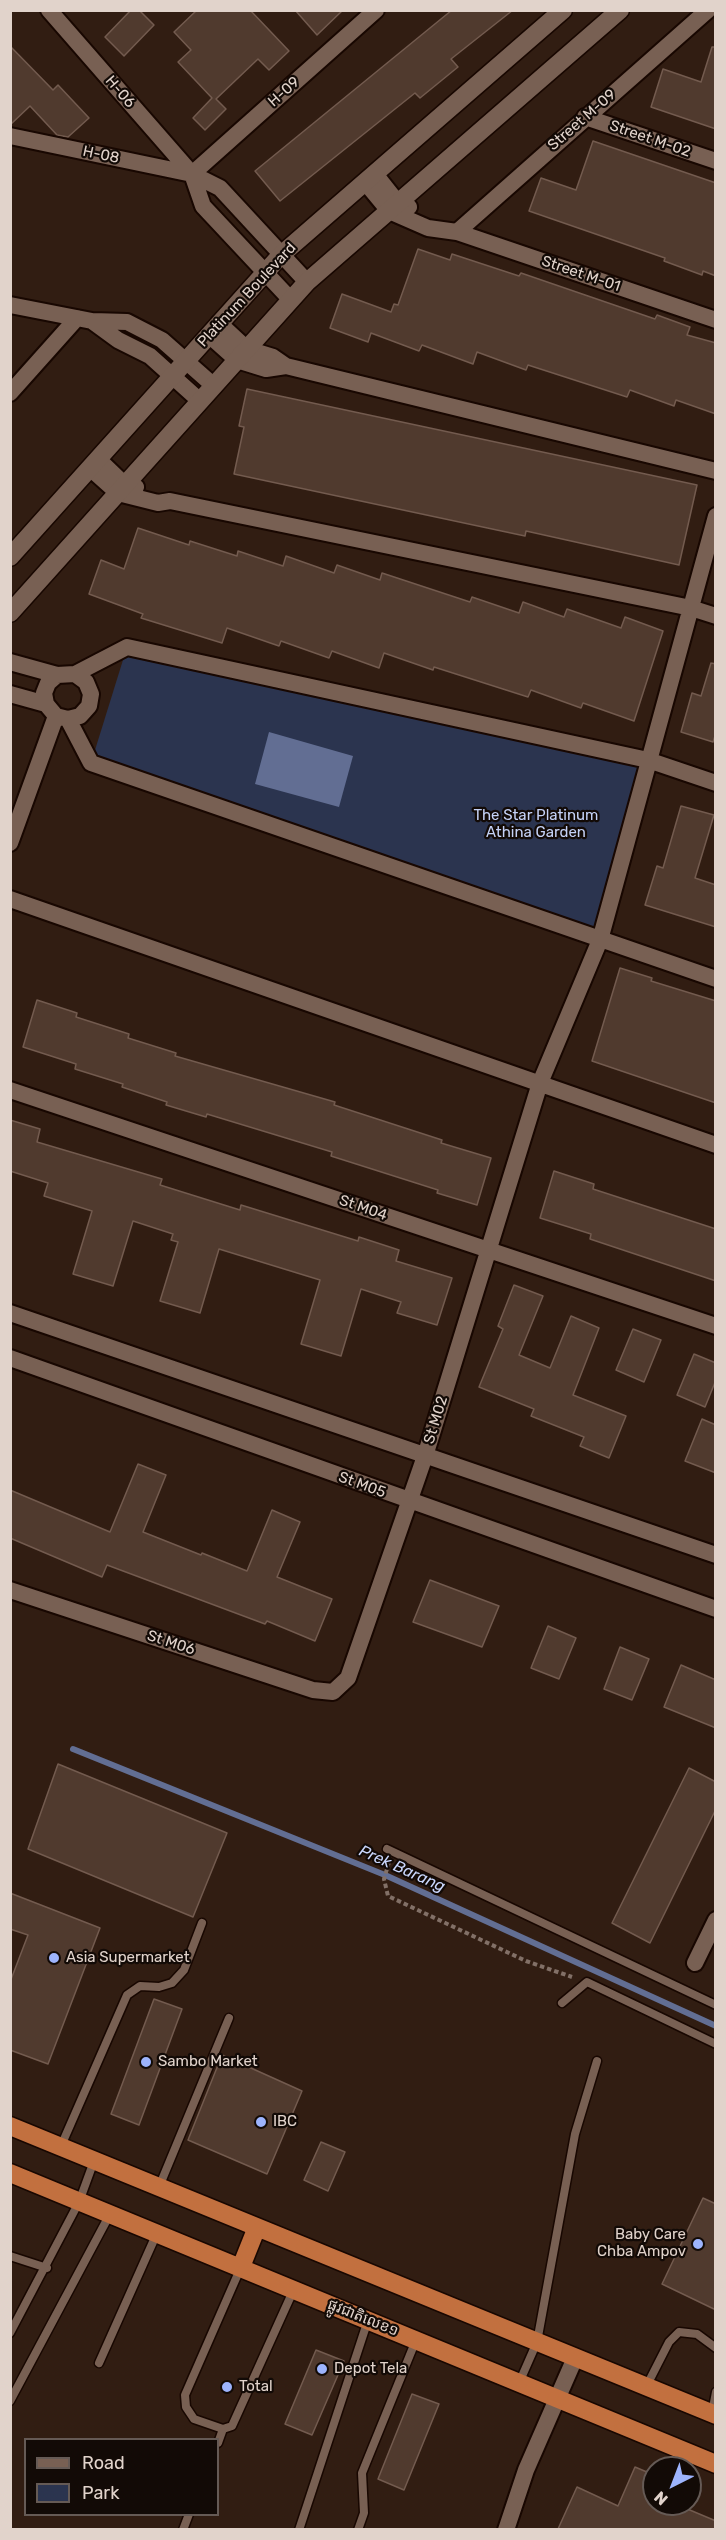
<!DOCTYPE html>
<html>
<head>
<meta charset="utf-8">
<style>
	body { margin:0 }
	#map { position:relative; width:726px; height:2540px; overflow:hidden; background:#311d12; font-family:Rubik,sans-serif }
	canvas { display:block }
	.frame { position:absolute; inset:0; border:12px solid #e1d3cb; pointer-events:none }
	.legend { position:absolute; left:24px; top:2438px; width:195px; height:78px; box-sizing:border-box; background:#120a06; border:2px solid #655a55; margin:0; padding:8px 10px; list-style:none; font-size:18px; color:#e1d3cb }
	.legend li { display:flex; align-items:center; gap:12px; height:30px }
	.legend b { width:30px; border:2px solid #655a55 }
	.north { position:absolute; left:642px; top:2456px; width:60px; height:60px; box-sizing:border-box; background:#120a06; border:2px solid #655a55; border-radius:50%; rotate:222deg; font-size:16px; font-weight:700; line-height:24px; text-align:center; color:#e1d3cb }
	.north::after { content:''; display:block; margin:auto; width:21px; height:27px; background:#9db4fd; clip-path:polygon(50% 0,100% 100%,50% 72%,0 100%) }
</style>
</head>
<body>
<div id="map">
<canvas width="726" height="2540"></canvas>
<div class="frame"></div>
<ul class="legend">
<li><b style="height:8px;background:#786053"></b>Road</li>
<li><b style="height:16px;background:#2b344f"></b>Park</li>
</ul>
<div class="north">N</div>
</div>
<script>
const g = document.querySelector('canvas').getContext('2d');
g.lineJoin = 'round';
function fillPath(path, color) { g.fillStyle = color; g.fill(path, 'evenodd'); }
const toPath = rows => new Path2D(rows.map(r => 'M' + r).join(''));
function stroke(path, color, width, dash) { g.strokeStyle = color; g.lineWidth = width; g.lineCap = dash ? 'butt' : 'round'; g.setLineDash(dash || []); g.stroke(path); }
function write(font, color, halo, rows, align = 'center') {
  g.font = font + ' Rubik,"Noto Sans Khmer",sans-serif'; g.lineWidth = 4.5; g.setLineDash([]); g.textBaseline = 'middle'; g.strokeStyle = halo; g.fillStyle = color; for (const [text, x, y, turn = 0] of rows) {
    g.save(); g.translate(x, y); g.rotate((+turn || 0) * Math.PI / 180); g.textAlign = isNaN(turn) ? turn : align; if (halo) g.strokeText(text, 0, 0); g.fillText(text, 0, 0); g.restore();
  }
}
const green = toPath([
	[127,647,648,760,600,940,91,763]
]);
const water = toPath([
	[269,732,353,756,339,807,255,784]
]);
const stream = toPath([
	[73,1749,385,1875,716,2026]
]);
const building = toPath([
	[131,10,139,10,154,25,124,56,105,37,131,10],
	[197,10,250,10,289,51,269,70,258,59,216,99,226,109,205,130,193,118,212,98,178,62,191,50,174,32,197,10],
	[295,10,343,10,317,35,295,10],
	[452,10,513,10,451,59,458,67,420,98,415,93,280,201,255,171,452,10],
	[10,46,53,90,58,85,89,118,68,137,57,135,30,106,10,125,10,46],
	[712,47,716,47,716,129,651,107,663,69,701,82,712,47],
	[593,141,716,183,716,276,703,271,702,275,664,261,665,258,529,211,541,178,576,190,593,141],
	[418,249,450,260,452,254,519,276,521,273,655,319,657,315,690,327,687,335,716,343,716,414,676,400,674,406,630,390,627,397,528,365,526,370,477,352,473,364,422,345,419,351,371,333,368,342,330,328,342,294,391,312,394,304,398,305,418,249],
	[247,389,697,485,679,565,526,531,525,536,234,474,244,427,239,426,247,389],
	[138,528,189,545,190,541,237,556,238,551,283,566,286,556,334,573,337,565,380,580,382,573,470,602,472,597,519,613,523,602,564,617,567,609,621,628,625,617,663,631,634,721,583,703,581,708,531,690,528,697,434,667,433,670,384,653,379,668,332,651,329,658,281,641,279,646,227,628,222,643,141,618,143,614,89,594,101,560,124,569,138,528],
	[711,663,716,664,716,733,713,742,681,732,692,693,701,696,711,663],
	[681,806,714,815,695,878,716,885,716,927,645,905,657,866,663,868,681,806],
	[620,968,652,978,651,981,716,1001,716,1103,592,1061,620,968],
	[37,1000,77,1013,76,1017,129,1034,128,1038,176,1053,175,1056,335,1102,334,1105,442,1140,441,1143,491,1158,477,1205,437,1193,438,1190,331,1156,332,1152,207,1114,206,1117,166,1105,167,1102,122,1087,123,1084,75,1069,76,1064,23,1047,37,1000],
	[10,1120,40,1129,37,1142,162,1179,160,1185,240,1210,241,1205,358,1241,359,1237,399,1250,396,1261,452,1278,437,1325,397,1313,401,1302,361,1289,341,1356,301,1344,320,1280,219,1249,200,1313,160,1301,178,1242,171,1240,173,1234,133,1221,113,1286,73,1274,92,1211,44,1196,48,1183,10,1171,10,1120],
	[554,1171,594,1184,593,1189,716,1229,716,1281,590,1239,591,1234,540,1218,554,1171],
	[514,1285,543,1296,519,1355,550,1368,571,1316,599,1328,573,1395,626,1416,609,1458,580,1446,584,1437,531,1416,534,1409,479,1387,503,1329,498,1326,514,1285],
	[633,1329,661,1340,644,1382,616,1370,633,1329],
	[694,1354,716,1363,716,1380,705,1407,677,1395,694,1354],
	[702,1419,716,1425,716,1473,685,1461,702,1419],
	[138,1464,166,1475,143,1532,201,1555,202,1553,247,1571,272,1510,300,1522,277,1577,332,1599,315,1641,267,1621,265,1624,107,1565,102,1577,10,1538,10,1490,110,1532,138,1464],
	[430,1580,499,1606,482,1647,413,1622,430,1580],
	[548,1626,576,1638,559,1679,531,1668,548,1626],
	[620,1647,649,1659,632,1700,604,1689,620,1647],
	[681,1665,716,1680,716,1728,664,1707,681,1665],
	[58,1764,227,1833,193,1917,28,1849,58,1764],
	[689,1768,716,1782,716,1809,650,1943,612,1923,689,1768],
	[10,1893,100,1928,48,2064,10,2050,10,1982,28,1935,10,1929,10,1893],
	[154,1999,182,2009,139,2125,111,2114,154,1999],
	[222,2055,302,2091,267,2174,188,2140,222,2055],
	[321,2142,345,2152,328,2191,304,2180,321,2142],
	[703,2198,716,2204,716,2310,662,2284,703,2198],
	[316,2350,344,2361,312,2435,285,2424,316,2350],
	[412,2394,439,2404,404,2490,378,2479,412,2394],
	[635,2467,654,2475,654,2504,687,2504,685,2508,716,2521,716,2529,558,2529,577,2487,618,2506,635,2467]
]);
const path = toPath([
	[389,1862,384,1879,388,1896,526,1961,572,1977]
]);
const service = toPath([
	[387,1849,716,2005],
	[562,2003,587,1982,716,2044],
	[61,2146,127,1995,140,1986,159,1987,172,1983,184,1970,202,1923],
	[159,2187,229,2018],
	[10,2256,47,2268],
	[241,2267,185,2395,186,2407,194,2419,223,2429,232,2426,294,2289],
	[10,2333,79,2202,94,2161],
	[99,2363,157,2233],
	[519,2383,537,2342,575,2134,597,2061],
	[646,2387,669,2342,679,2332,697,2334,716,2348],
	[10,2401,110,2214],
	[712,2413,716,2392],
	[218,2443,223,2429],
	[183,2530,189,2514],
	[299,2530,368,2320],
	[358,2530,364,2513,362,2473,416,2340]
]);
const minor = toPath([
	[49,10,192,174,203,206,291,300],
	[585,117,716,161],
	[10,136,192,174,220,188,307,282],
	[192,174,376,10],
	[375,174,398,203,409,207],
	[365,182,389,211,428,228,457,232,716,320],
	[457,232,708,10],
	[10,305,92,321,127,322,162,340,214,386],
	[92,321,118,340,150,356,200,401],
	[219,323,247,349,273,357,286,366,716,471],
	[209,335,237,360,266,369,286,366],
	[10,393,77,318],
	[98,459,125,485,136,487],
	[90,468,118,493,158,503,170,501,691,608,716,616],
	[10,662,57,675,75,674,86,682,91,694,89,706,80,716,68,719,56,716,46,704,44,693,48,683,57,675],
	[75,674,127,647,648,760,716,783],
	[10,694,46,704],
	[68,719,91,763,716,979],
	[10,843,56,716],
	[10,899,716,1145],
	[10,1090,716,1326],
	[10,1313,716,1555],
	[10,1358,716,1609],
	[10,1590,313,1690,333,1692,348,1678,425,1456,540,1083,600,940,716,516],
	[695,1963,716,1920],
	[506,2530,526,2470,575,2358]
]);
const tertiary = toPath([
	[10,557,281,255,563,10],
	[10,613,307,282,620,10]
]);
const trunk = toPath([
	[10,2126,716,2415],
	[10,2173,716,2464],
	[241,2267,257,2227]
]);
const markers = [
	[54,1958,6,"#9db4fd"],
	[146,2062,6,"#9db4fd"],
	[261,2122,6,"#9db4fd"],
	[698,2244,6,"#9db4fd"],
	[322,2369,6,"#9db4fd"],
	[227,2387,6,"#9db4fd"]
];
const streetNames = [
	["H-06",120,92,49],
	["H-09",284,92,-42],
	["Street M-09",582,120,-41],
	["Street M-02",650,139,19],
	["H-08",101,155,12],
	["Street M-01",581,274,19],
	["Platinum Boulevard",247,295,-47],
	["St M04",363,1208,19],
	["St M02",436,1420,-73],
	["St M05",362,1485,20],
	["St M06",171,1643,18],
	["ផ្លូវជាតិលេខ១",363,2318,22]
];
const parkNames = [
	["The Star Platinum",536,816],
	["Athina Garden",536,833]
];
const poiNames = [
	["Asia Supermarket",66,1958],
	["Sambo Market",158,2062],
	["IBC",273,2122],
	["Baby Care",686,2235,"right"],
	["Chba Ampov",686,2252,"right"],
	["Depot Tela",334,2369],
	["Total",239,2387]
];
const waterNames = [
	["Prek Barang",402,1869,24]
];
fillPath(green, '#2b344f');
fillPath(water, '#626e93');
stroke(stream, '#626e93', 6);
fillPath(building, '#503a2e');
stroke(building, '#735b4f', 1.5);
stroke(service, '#180701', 11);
stroke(minor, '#180701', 20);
stroke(tertiary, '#180701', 21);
stroke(trunk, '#180701', 21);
stroke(path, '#827067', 4, [4.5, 3]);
stroke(service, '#786053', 8);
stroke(minor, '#786053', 16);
stroke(tertiary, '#786053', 18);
stroke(trunk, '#c2703f', 18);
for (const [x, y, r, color] of markers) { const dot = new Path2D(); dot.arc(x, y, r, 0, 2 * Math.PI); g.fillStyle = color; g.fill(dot); stroke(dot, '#120a06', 2); }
write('15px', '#e1d3cb', '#120a06', streetNames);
write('15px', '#c5d2f7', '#120a06', parkNames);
write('15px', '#e1d3cb', '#120a06', poiNames, 'left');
write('italic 16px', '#cad7fd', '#120a06', waterNames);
</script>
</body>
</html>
